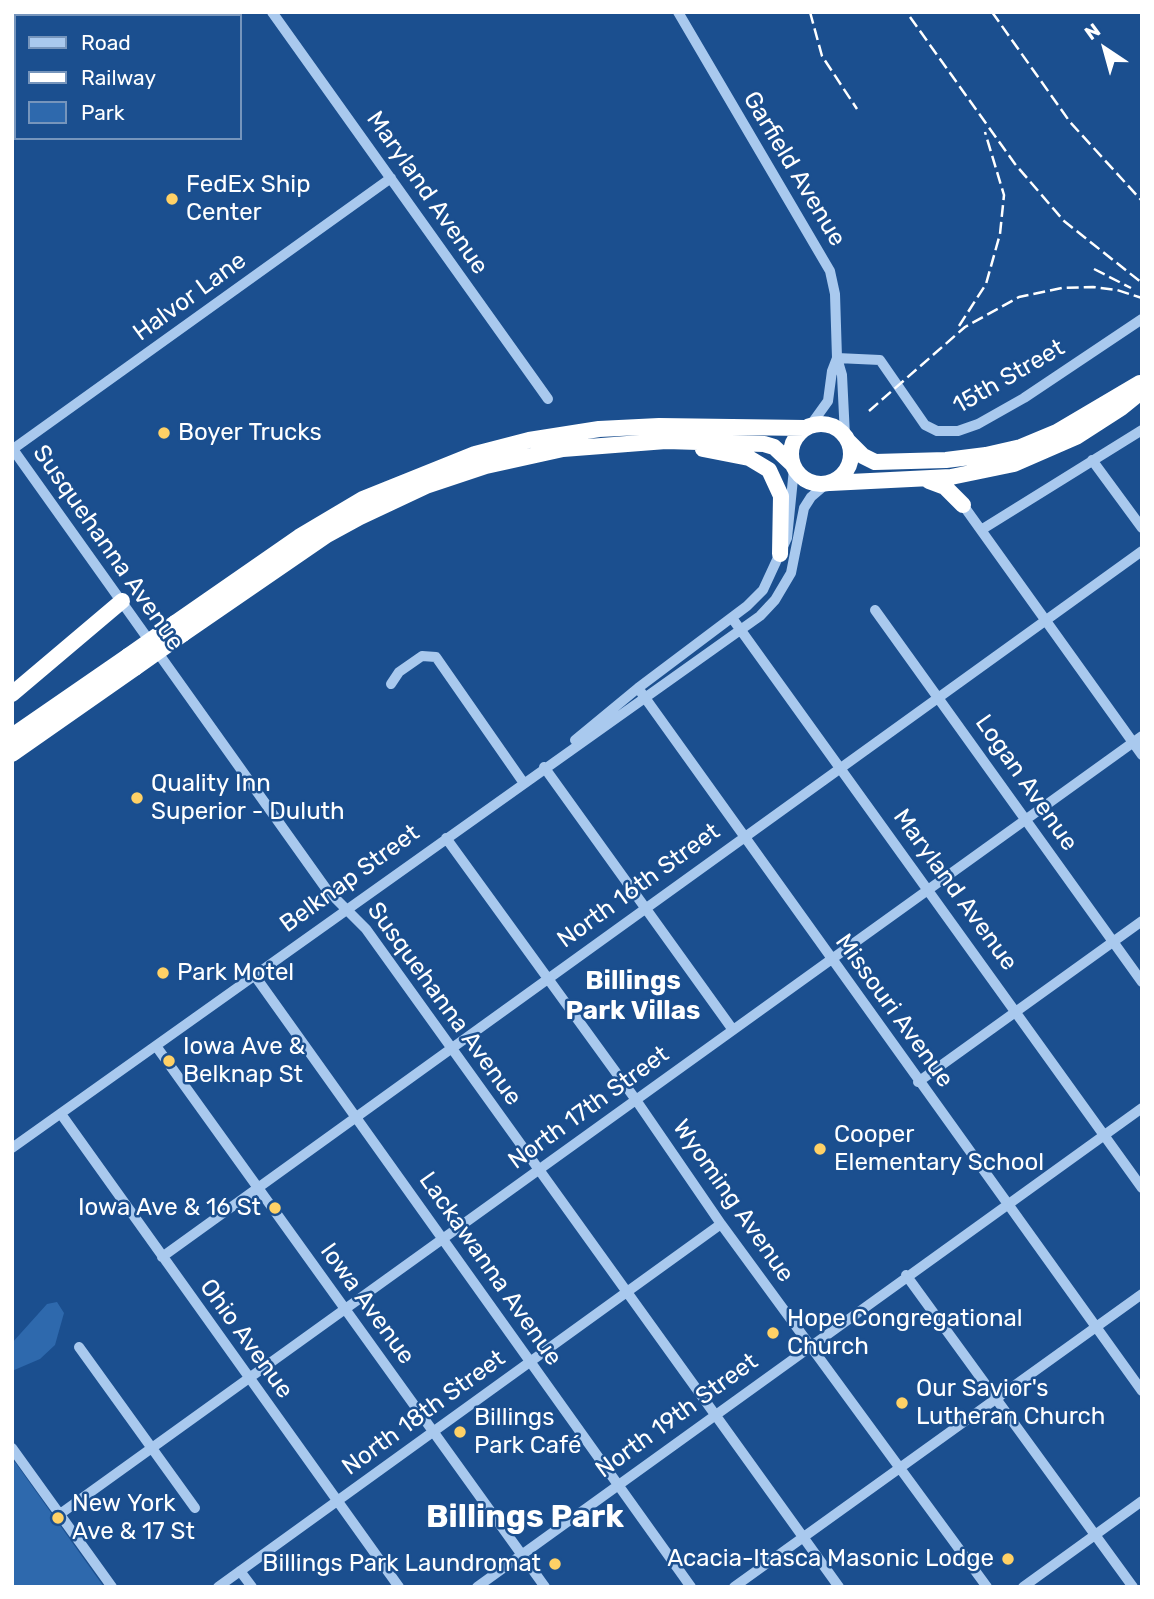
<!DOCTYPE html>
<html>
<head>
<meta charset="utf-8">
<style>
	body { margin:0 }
	#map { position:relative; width:1154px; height:1599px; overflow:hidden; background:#1b4f8f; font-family:Rubik,sans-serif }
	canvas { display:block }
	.frame { position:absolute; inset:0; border:14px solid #fff; pointer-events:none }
	.legend { position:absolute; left:14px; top:14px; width:228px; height:126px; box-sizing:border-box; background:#1b4f8f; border:2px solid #7695bc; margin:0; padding:9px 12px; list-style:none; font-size:21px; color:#fff }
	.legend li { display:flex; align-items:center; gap:14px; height:35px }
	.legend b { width:35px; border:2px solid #7695bc }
	.north { position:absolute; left:1070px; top:14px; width:70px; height:70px; -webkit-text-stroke:5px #1b4f8f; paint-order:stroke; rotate:324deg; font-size:19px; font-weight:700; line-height:28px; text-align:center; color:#fff }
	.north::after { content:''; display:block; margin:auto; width:24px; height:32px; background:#fff; clip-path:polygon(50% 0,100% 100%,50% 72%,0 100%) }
</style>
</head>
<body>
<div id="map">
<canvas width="1154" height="1599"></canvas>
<div class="frame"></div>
<ul class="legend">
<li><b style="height:9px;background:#a9c9ee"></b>Road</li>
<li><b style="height:9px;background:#fff"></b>Railway</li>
<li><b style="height:19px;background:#2e69ad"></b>Park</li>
</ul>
<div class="north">N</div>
</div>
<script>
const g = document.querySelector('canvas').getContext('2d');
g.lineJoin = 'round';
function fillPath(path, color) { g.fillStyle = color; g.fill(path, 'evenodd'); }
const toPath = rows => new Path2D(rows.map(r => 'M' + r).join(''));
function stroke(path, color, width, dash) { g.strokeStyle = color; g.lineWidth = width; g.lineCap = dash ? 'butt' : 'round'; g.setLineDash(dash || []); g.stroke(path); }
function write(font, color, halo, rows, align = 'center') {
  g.font = font + ' Rubik,sans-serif'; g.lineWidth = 5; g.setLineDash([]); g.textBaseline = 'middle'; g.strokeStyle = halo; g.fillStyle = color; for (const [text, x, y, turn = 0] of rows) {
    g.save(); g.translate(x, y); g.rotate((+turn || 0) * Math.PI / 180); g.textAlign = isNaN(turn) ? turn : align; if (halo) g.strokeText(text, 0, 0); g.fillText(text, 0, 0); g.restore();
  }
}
const green = toPath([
	[57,1302,64,1313,55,1345,40,1359,12,1371,12,1343,47,1304],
	[15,1462,74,1545,104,1587,12,1587,12,1464]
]);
const minor = toPath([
	[272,12,548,399],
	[678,12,830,271,835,294,837,358,842,375,845,436],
	[837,358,880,360,925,425,937,431,958,431,978,424,1024,398,1142,319],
	[810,426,828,401,832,371,837,358],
	[12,448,327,890,366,929,839,1587],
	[13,449,391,178],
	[1092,460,1142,528],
	[963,505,1142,755],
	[981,530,1142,430],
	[875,610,1142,982],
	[732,618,1142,1188],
	[391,684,399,672,422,656,436,657,523,782],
	[638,688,1142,1391],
	[575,740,638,688,747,606,763,590,787,538,794,469],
	[544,767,733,1030],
	[446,838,636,1100,721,1224,987,1587],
	[255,976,691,1587],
	[156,1046,545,1587],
	[918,1082,1142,921],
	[61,1114,399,1587],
	[12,1148,760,616,775,600,791,573,804,508,811,497,825,485],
	[162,1257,1142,551],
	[906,1275,1133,1587],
	[79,1347,195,1508],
	[12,1448,112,1587],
	[60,1514,1142,736],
	[240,1571,252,1587],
	[218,1587,721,1224],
	[477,1587,1142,1108],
	[734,1587,1142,1294],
	[1023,1587,1142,1501]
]);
const highway = toPath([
	'791 454a30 30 0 1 1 60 0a30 30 0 1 1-60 0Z',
	[848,441,863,456,875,462,946,460,986,455,1021,447,1057,432,1140,383],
	[703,449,749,458,769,470,781,496,780,554],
	[929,481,945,487,963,505],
	[830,483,951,477,1014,464,1076,437,1121,408,1142,391],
	[175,623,299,537,363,499,475,454,529,440,599,429,659,426,805,428],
	[183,634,327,535,360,517,426,486,486,466,563,449,666,441,764,444,774,447,791,463],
	[12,694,122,601],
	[12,736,128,656],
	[12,754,135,668]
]);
const rail = toPath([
	[810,12,822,56,857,109],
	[992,12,1070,122,1142,201],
	[910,17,1015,164,1064,221,1142,283],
	[1094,269,1131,288],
	[959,326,986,284,1000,234,1004,195,985,132],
	[869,411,965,327,1019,297,1062,288,1093,287,1117,290,1142,298]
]);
const highwayBridge = toPath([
	[128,656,175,623],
	[135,668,183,634]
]);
const markers = [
	[172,199,7,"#ffd166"],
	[164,433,7,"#ffd166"],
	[137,798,7,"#ffd166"],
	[163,973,7,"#ffd166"],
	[169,1061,7,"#ffd166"],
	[820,1149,7,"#ffd166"],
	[275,1208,7,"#ffd166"],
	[773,1333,7,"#ffd166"],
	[902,1403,7,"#ffd166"],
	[460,1432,7,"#ffd166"],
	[58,1518,7,"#ffd166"],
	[1008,1559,7,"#ffd166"],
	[555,1564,7,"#ffd166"]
];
const streetNames = [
	["Garfield Avenue",794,169,59],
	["Maryland Avenue",427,193,55],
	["Halvor Lane",190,297,-36],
	["15th Street",1009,377,-30],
	["Susquehanna Avenue",108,548,55],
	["Logan Avenue",1026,783,55],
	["Belknap Street",350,879,-36],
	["North 16th Street",639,886,-36],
	["Maryland Avenue",955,890,54],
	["Susquehanna Avenue",444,1004,54],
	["Missouri Avenue",894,1011,54],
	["North 17th Street",589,1108,-36],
	["Wyoming Avenue",733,1201,55],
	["Lackawanna Avenue",490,1269,55],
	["Iowa Avenue",367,1304,54],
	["Ohio Avenue",246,1339,54],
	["North 18th Street",424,1413,-36],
	["North 19th Street",677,1416,-36]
];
const poiNames = [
	["FedEx Ship",186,185],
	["Center",186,213],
	["Boyer Trucks",178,433],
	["Quality Inn",151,784],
	["Superior - Duluth",151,812],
	["Park Motel",177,973],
	["Iowa Ave &",183,1047],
	["Belknap St",183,1075],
	["Cooper",834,1135],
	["Elementary School",834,1163],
	["Iowa Ave & 16 St",261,1208,"right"],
	["Hope Congregational",787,1319],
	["Church",787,1347],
	["Our Savior's",916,1389],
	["Lutheran Church",916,1417],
	["Billings",474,1418],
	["Park Café",474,1446],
	["New York",72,1504],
	["Ave & 17 St",72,1532],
	["Acacia-Itasca Masonic Lodge",994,1559,"right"],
	["Billings Park Laundromat",541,1564,"right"]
];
const neighbourhoodNames = [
	["Billings",633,981],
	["Park Villas",633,1011]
];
const districtNames = [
	["Billings Park",525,1518]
];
fillPath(green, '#2e69ad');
stroke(minor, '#a9c9ee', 10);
stroke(highway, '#fff', 16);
stroke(rail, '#fff', 2.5, [12, 5]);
stroke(highwayBridge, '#fff', 16);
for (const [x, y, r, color] of markers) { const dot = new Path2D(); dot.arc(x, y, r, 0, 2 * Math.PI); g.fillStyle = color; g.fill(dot); stroke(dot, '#1b4f8f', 2.5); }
write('24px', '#fff', '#1b4f8f', streetNames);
write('24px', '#fff', '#1b4f8f', poiNames, 'left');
write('bold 26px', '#fff', '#1b4f8f', neighbourhoodNames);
write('bold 32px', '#fff', '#1b4f8f', districtNames);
</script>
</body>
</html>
